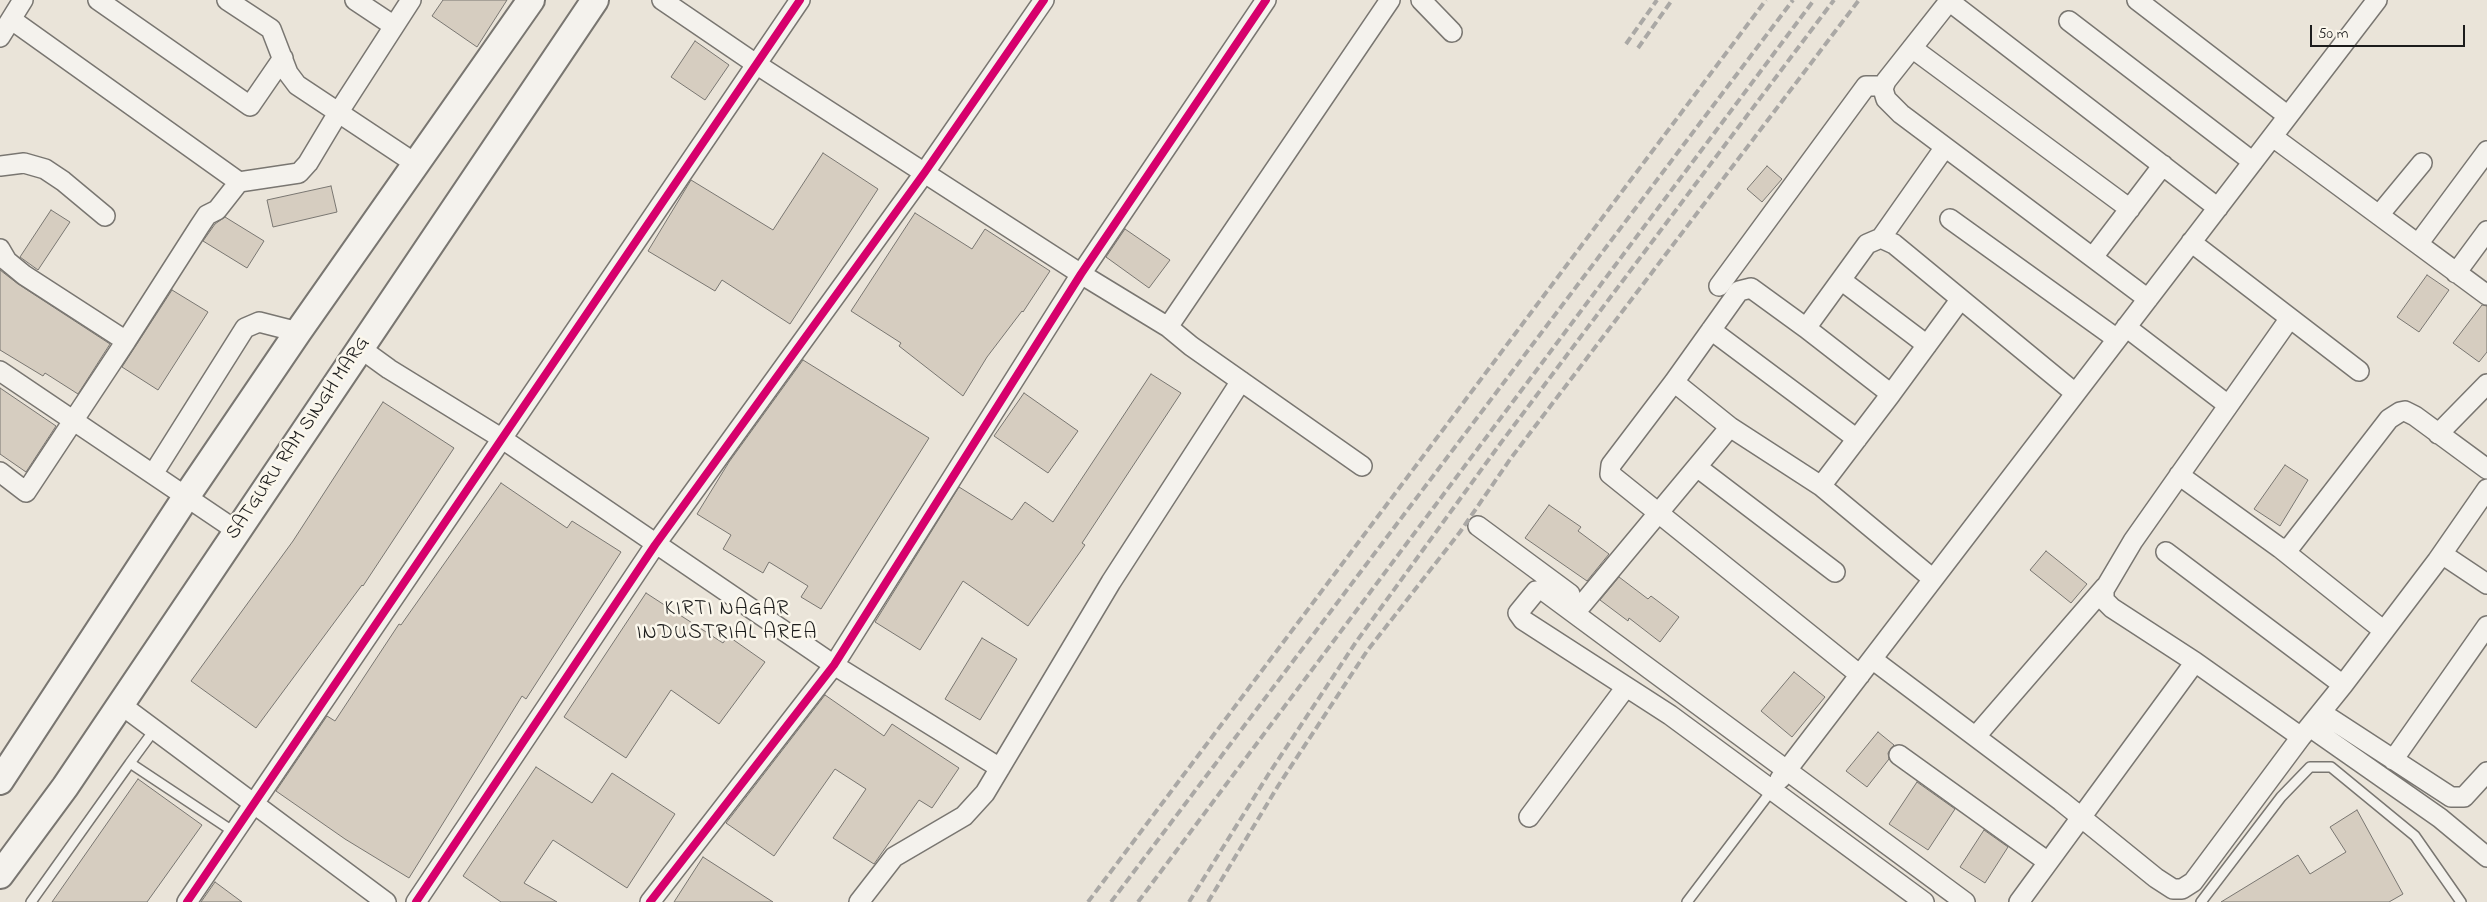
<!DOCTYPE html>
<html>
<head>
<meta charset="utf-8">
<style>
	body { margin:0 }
	#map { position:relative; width:2487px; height:902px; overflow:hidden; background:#eae4d9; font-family:"Indie Flower",sans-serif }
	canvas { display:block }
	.scale { position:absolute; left:2310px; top:25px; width:155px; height:22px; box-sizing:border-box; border:2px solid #1c1c1c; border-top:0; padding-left:6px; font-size:15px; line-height:18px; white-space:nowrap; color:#1c1c1c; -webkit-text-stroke:4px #fbf7ec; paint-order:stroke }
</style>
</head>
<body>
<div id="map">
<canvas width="2487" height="902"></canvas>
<div class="scale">50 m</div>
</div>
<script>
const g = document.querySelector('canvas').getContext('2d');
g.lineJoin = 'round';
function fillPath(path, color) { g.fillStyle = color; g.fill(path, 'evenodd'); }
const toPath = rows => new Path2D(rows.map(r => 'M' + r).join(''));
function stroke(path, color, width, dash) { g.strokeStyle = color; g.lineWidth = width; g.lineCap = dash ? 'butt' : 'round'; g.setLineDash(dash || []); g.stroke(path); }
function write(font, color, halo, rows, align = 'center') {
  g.font = font + ' "Indie Flower",sans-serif'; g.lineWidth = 5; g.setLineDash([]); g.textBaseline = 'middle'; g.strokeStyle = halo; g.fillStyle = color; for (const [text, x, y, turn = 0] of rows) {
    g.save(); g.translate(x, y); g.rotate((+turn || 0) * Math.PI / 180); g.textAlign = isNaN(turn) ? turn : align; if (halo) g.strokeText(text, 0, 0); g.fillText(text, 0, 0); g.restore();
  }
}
const building = toPath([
	[443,0,507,0,477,47,432,16,443,0],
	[695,41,729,65,705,100,671,77,695,41],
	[823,153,878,189,790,324,722,280,715,291,648,251,691,180,773,230,823,153],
	[1767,166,1782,179,1762,202,1747,189,1767,166],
	[331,186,337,212,273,227,267,200,331,186],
	[51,210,70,222,38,270,20,257,51,210],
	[915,213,972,249,985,229,1050,271,1023,312,1022,311,987,357,963,396,899,346,901,343,851,311,915,213],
	[225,217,264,241,247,268,203,241,215,224,225,217],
	[1125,229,1170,260,1149,288,1106,257,1125,229],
	[0,270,18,284,110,344,78,394,45,373,43,376,0,350,0,270],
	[2427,275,2449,290,2419,332,2397,317,2427,275],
	[172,290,208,312,158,390,122,367,172,290],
	[2482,305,2487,306,2487,352,2479,362,2453,343,2482,305],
	[803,360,929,438,821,609,801,597,808,586,769,562,763,573,723,549,731,535,697,514,729,462,803,360],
	[1151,374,1181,393,1082,543,1085,545,1028,626,963,581,920,650,875,622,959,487,1012,520,1025,502,1053,522,1151,374],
	[0,388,56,426,26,472,0,454,0,388],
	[1024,393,1078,431,1048,473,994,436,1024,393],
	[383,402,454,448,363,586,362,585,256,728,191,681,293,541,383,402],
	[2285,465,2308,480,2280,526,2254,509,2285,465],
	[501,483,567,528,572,521,621,552,526,699,522,696,409,878,345,839,276,791,327,716,335,721,399,624,401,625,501,483],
	[1549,505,1581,527,1578,531,1609,554,1587,581,1525,538,1549,505],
	[2046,551,2087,584,2071,603,2030,570,2046,551],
	[1619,577,1648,599,1651,596,1679,617,1660,642,1629,618,1628,621,1600,600,1619,577],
	[646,593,723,643,728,636,765,662,719,724,671,690,626,758,564,717,646,593],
	[982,638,1017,659,980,720,945,699,982,638],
	[1794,672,1825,697,1792,737,1761,711,1794,672],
	[825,695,884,736,892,724,959,768,932,808,919,800,874,864,833,838,866,789,835,769,774,856,726,823,825,695],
	[1878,732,1894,745,1888,753,1889,759,1867,787,1846,771,1878,732],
	[536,767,592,803,612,773,675,814,627,888,553,840,524,883,557,902,501,902,463,876,536,767],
	[138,779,202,825,147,902,52,902,138,779],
	[1917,782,1955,809,1928,850,1889,824,1917,782],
	[2357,810,2403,894,2389,902,2221,902,2298,855,2310,874,2346,852,2330,827,2357,810],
	[1984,830,2008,847,1985,883,1960,867,1984,830],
	[703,857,773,902,674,902,703,857],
	[215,882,242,902,201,902,215,882]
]);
const service = toPath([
	[130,763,155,729],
	[31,902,130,763,234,832],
	[1687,902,1772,790],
	[2201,902,2281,797,2310,767,2331,767,2415,836,2461,902]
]);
const minor = toPath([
	[98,0,250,106,283,58],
	[227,0,271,29,288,73,297,85,416,164],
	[355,0,394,26],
	[662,0,756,64,1081,274,1168,327,1390,0],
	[1421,0,1452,32],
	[1950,0,1886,81,1883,89,1886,99,1901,114,2148,299],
	[2137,0,2288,116],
	[1949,1,2218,208],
	[12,20,239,182,299,173,308,163,338,113,411,0],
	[2069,21,2253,162],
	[0,37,23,0],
	[1912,48,2130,209],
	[2273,137,2487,295],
	[0,166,24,163,45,169,63,181,105,216],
	[2379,215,2422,163],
	[1950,219,2117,339],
	[1881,238,1945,147],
	[2191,242,2290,318,2133,541,2104,590,2104,600,2112,608,2195,662],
	[2418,244,2487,151],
	[0,249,7,261,24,275,126,341,199,227,207,215,217,210,239,182],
	[2093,257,2163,165],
	[2456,273,2487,231],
	[1841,280,1927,345],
	[1719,286,1866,86,1884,86],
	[2290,318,2359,371],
	[1168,327,1191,346,1362,466],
	[2126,327,2228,405],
	[1806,328,1891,394,1821,486,1933,579],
	[1711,330,1857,439],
	[360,348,389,369,501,438,834,665,1000,768],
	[0,371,237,531],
	[1891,394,1960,300],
	[1730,427,1821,486],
	[2438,434,2487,384],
	[1697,467,1835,572],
	[0,472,26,492,126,341],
	[153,474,245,328,259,322,298,332],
	[2179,475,2280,548,2286,548,2290,547,2389,419,2400,412,2405,411,2415,416,2487,469],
	[1478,526,1570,594],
	[2280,548,2384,631],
	[2166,552,2343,685],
	[2442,554,2487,584],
	[1575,613,1730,427,1674,382],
	[1872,659,2061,801,2156,878,2173,889,2182,889,2193,882,2301,737,2343,685,2437,561,2487,489],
	[1860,675,1610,474,1611,465,1674,382,1739,291,1751,288,1806,328,1867,244,1881,238,1894,244,2075,393],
	[120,704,386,902],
	[2322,713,2451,797,2464,797,2487,772],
	[2310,727,2440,818,2487,857],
	[1976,736,2105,587],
	[1899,755,2048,862],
	[2393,760,2487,626],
	[1780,779,2377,0],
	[1529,817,1626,687],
	[187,902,800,0],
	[416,902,655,545,925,172,1044,0],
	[650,902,834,665,1081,274,1266,0],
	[859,902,894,857,964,816,985,793,1111,582,1241,381],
	[1924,902,1670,715,1523,620,1518,613,1536,591,1544,591,1965,902],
	[2019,902,2195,662,2301,737]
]);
const secondary = toPath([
	[0,781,186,497,298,332,531,0],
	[0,875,65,787,595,0]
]);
const rail = toPath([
	[1626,44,1657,0],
	[1638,48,1672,0],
	[1088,902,1766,0],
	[1111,902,1793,0],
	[1138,902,1814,0],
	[1189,902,1268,775,1356,642,1500,444,1834,0],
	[1208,902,1278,786,1367,651,1460,532,1511,458,1859,0]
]);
const cycleway = toPath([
	[187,902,800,0],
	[416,902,655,545,925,172,1044,0],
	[650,902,834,665,1081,274,1266,0]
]);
const streetNames = [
	["SATGURU RAM SINGH MARG",299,439,-56]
];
const neighbourhoodNames = [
	["KIRTI NAGAR",727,611],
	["INDUSTRIAL AREA",727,635]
];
fillPath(building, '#d6cdc0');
stroke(building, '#797671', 1);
stroke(service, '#797671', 12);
stroke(minor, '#797671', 22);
stroke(secondary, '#797671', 30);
stroke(service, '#f4f2ed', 9);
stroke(minor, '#f4f2ed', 19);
stroke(secondary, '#f4f2ed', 26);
stroke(rail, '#aaa8a5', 4, [8, 4]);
stroke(cycleway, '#d6006c', 8);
write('20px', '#1c1c1c', '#fbf7ec', streetNames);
g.letterSpacing = '1px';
write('21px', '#1c1c1c', '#fbf7ec', neighbourhoodNames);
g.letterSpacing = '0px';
</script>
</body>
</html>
